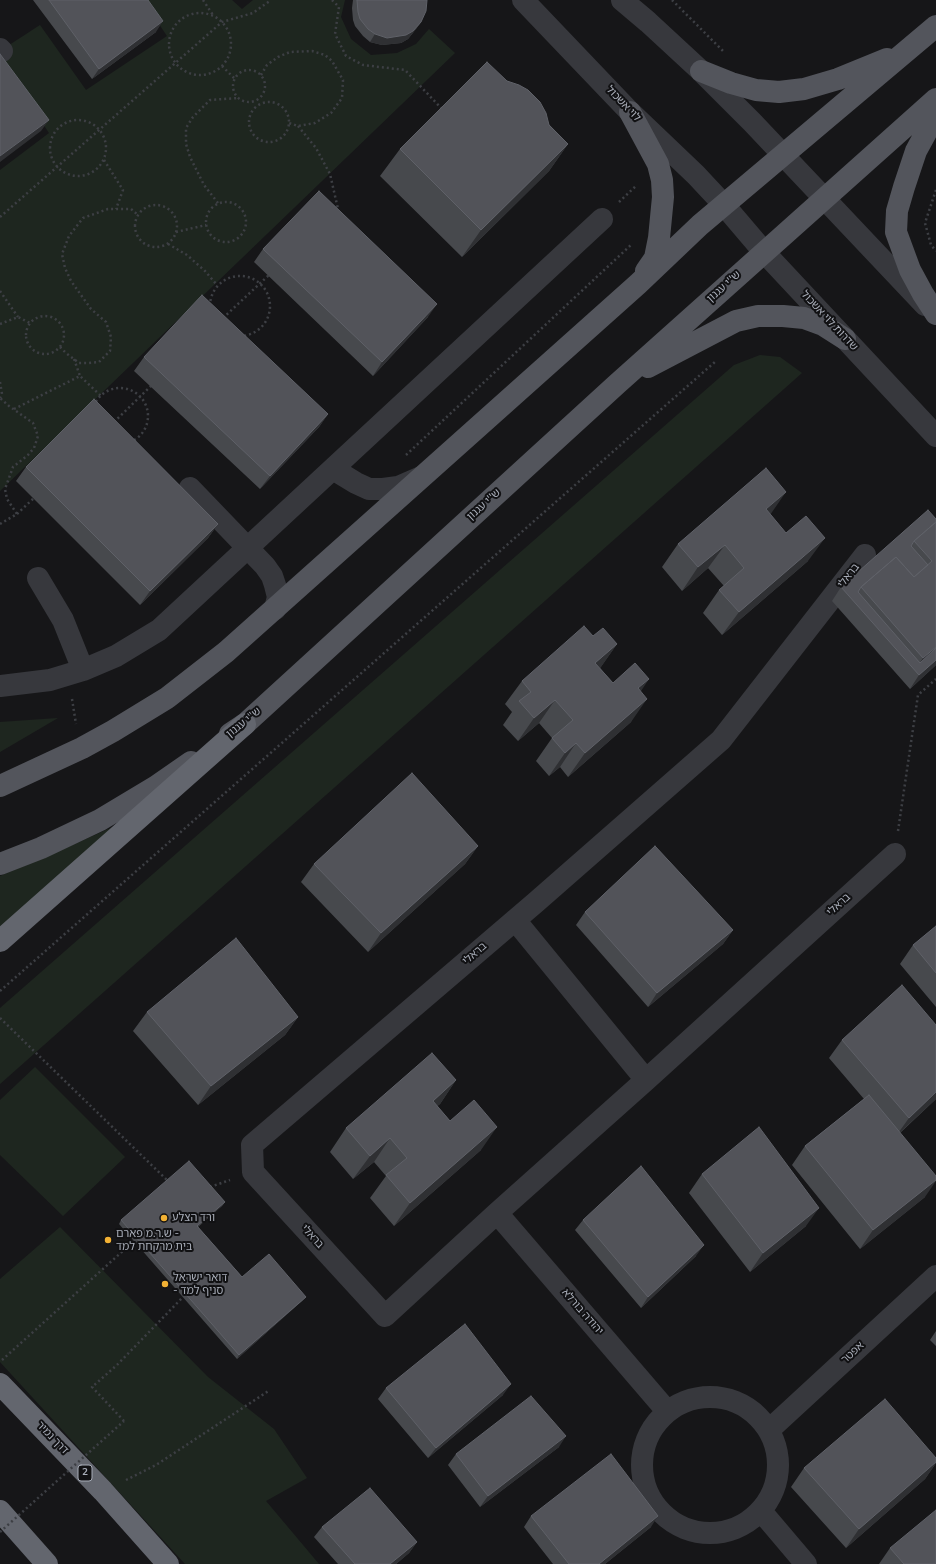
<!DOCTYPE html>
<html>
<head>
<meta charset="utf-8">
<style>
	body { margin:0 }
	canvas { display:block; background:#161618 }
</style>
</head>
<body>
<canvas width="936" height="1564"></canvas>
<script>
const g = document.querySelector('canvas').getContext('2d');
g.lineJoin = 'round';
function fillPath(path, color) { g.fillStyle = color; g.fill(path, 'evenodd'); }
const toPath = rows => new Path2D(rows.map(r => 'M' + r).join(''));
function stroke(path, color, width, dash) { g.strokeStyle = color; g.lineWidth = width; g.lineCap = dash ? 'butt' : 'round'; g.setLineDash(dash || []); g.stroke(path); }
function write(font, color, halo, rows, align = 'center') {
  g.font = font + ' "Nunito Sans","Noto Sans Hebrew",sans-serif'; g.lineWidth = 4; g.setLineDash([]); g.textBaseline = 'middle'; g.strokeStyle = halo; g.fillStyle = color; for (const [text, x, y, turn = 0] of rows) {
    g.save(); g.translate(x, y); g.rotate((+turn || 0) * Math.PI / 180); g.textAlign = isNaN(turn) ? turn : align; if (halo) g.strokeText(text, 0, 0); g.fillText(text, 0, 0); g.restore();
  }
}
const green = toPath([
	[143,0,232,0,242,9,253,0,345,0,341,17,351,39,371,55,397,53,416,44,429,29,455,53,0,491,0,170,49,133,0,59,0,51,40,25,86,90,167,36],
	[760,355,780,357,802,373,0,1084,0,1008,734,365],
	[58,718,0,752,0,722],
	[126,821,0,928,0,876,48,856],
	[35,1067,125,1157,63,1216,0,1155,0,1100],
	[60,1227,208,1377,274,1429,307,1478,266,1501,319,1564,185,1564,0,1362,0,1279]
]);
const path = toPath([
	[203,0,213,15],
	[332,0,339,7,335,34,346,56,363,65,405,70,443,110],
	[672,0,723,51],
	'169 44a31 31 0 1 1 62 0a31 31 0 1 1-62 0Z',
	[222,66,234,78],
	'233 86a16 16 0 1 1 32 0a16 16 0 1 1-32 0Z',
	[261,75,267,65,278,57,290,52,312,51,325,55,332,61,343,80,342,98,331,113,315,123,298,126,289,123],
	'249 122a20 20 0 1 1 40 0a20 20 0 1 1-40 0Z',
	'50 148a28 28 0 1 1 56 0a28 28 0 1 1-56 0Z',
	[298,126,316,148,330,174,338,209,336,210],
	[104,160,123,190,116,209],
	[936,190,925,223,931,245,936,251],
	[619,202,637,185],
	'206 222a20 20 0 1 1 40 0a20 20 0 1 1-40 0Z',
	[218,203,204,185,190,157,186,144,186,128,193,117,210,100,238,98],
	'135 226a21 21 0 1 1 42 0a21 21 0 1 1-42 0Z',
	[0,217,222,22,253,13,271,0],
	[176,232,206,225],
	[168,244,187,255,205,271,217,285],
	'210 306a30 30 0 1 1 60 0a30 30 0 1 1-60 0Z',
	[0,291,18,317],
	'26 335a19 19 0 1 1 38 0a19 19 0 1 1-38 0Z',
	[223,318,269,275],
	[0,324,18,317,30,323],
	[60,347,66,353,79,363,88,363,99,362,110,351,111,337,106,322,91,309,71,281,65,268,62,254,69,236,83,218,108,209,131,209,138,215],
	[74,359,80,376],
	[0,382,2,394,0,398],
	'92 416a28 28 0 1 1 56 0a28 28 0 1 1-56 0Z',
	[14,409,80,376,101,396],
	[114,422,151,386],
	[406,455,632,244],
	[17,514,35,497],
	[0,524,17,514,7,499,5,489,13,467,28,455,34,448,38,436,33,423,9,406,0,398],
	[72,699,76,724],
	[898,831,918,695,936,679],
	[0,991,716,361],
	[0,1018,169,1182],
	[210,1187,230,1180],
	[2,1360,135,1240],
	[124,1421,92,1387,117,1365,183,1297],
	[126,1480,156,1465,270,1390]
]);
const minor = toPath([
	[523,0,630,112,696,175,724,205,764,252,936,436],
	[622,0,648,22,701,71,752,122,925,305],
	[0,49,2,51],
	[333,469,356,483,369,489,383,489,398,487,421,477],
	[190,488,265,566,272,576,275,585,278,597,275,609],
	[865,555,721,740,535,903,252,1145,253,1172,385,1316,497,1213,646,1080,895,854],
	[38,578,63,620,83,670],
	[0,686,50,680,83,670,116,656,159,630,602,219],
	[515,920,646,1080],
	[497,1213,667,1411],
	'642 1465a68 68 0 1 1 136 0a68 68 0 1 1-136 0Z',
	[769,1430,936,1276],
	[761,1511,806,1564]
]);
const major = toPath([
	[701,71,731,83,756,90,779,92,804,89,838,79,887,59],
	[630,112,658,164,662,180,663,197,659,238,655,258,646,271],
	[936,114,916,151,904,187,897,211,896,232,910,270,923,294,936,314],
	[648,367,736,321,758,316,783,316,804,318,823,325,845,339],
	[230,734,245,724,617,384,936,99],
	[0,786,82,748,113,731,167,698,226,652,638,284,700,225,936,26],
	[0,864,41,848,100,820,155,787,191,762]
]);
const highway = toPath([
	[0,941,245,724],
	[0,1384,103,1491,168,1564],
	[0,1511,47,1564]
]);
const pathBridge = toPath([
	[0,1532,124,1421]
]);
const wall = toPath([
	[33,0,148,0,156,32,92,79],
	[353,0,427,0,421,22,416,29,408,39,401,43,382,45,370,42,363,36,355,26,353,20,352,8],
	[507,81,568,144,549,171,462,257,380,176,400,149],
	[263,249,428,317,373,376,254,262],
	[144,357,328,414,319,427,260,489,134,371],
	[26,467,218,524,208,538,140,605,16,481],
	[770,515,808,561,722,635,703,613,719,590,724,586,708,568,682,591,662,567,678,544],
	[936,519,936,665,910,689,832,601,841,587],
	[593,636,617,644,600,668,613,683,641,691,631,722,568,777,560,767,549,776,536,761,552,738,539,723,518,741,503,725,512,712,505,704,522,681],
	[478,846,465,864,368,952,301,882,314,864],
	[585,912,733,930,723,944,648,1007,576,925],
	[936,926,936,1007,900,964,913,945],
	[147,1012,298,1017,285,1035,198,1105,133,1031],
	[842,1040,936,1099,900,1133,925,1197,860,1249,792,1165,805,1146,864,1099,829,1058],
	[456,1080,440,1104,437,1106,450,1121,481,1150,394,1226,370,1198,386,1176,374,1162,353,1179,330,1152,346,1128],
	[702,1174,806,1226,750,1272,689,1193],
	[225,1202,222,1206,198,1227,242,1277,303,1300,237,1359,119,1224,121,1220],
	[583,1220,696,1256,641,1308,575,1230],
	[936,1331,936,1346,930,1340],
	[386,1388,503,1395,428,1458,378,1399],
	[559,1447,480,1507,448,1465,456,1454],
	[936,1458,936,1463,925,1479,846,1548,791,1487,804,1468],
	[531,1516,651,1527,605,1564,553,1564,524,1527],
	[322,1527,417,1542,409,1553,396,1564,338,1564,314,1537],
	[890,1548,936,1564,879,1564]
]);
const shadedWall = toPath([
	[163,21,156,32,92,79,99,69],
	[421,22,416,29,408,39,401,43,382,45,370,42,375,34],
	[49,120,41,131,0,162,0,156],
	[568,144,549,171,462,257,481,230],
	[437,304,428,317,373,376,382,362],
	[328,414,319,427,260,489,270,476],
	[786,492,770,515,766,509],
	[218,524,208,538,140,605,150,591],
	[825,538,808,561,722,635,739,612],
	[725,545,708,568,682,591,698,567],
	[617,644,601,667,579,686,595,663],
	[936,647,936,654,915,670,923,658],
	[936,660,936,665,910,689,919,675],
	[649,679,633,703,638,688],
	[647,699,631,722,568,777,585,753],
	[555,700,539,723,518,741,534,718],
	[576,743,560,767,549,776,565,753],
	[478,846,465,864,368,952,381,933],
	[733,930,723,944,648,1007,657,993],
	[298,1017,285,1035,198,1105,211,1086],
	[456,1080,440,1104,417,1124,433,1101],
	[936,1092,936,1099,896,1136,909,1118],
	[497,1127,481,1150,394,1226,410,1203],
	[390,1138,374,1162,353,1179,370,1156],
	[936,1180,936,1181,925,1197,860,1249,873,1230],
	[225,1202,222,1206,194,1230,197,1226],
	[819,1208,806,1226,750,1272,763,1253],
	[704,1245,696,1256,641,1308,648,1297],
	[306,1297,303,1300,237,1359,239,1355],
	[511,1384,503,1395,428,1458,436,1448],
	[566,1436,559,1447,480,1507,488,1496],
	[936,1462,936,1463,925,1479,846,1548,859,1529],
	[658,1516,651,1527,605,1564,599,1564],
	[417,1542,409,1553,396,1564,390,1564]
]);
const building = toPath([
	[49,0,148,0,163,21,99,69,49,0],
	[357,0,427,0,426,11,421,22,413,31,406,35,387,38,375,34,368,29,360,19,358,12,357,0],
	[0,54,49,120,0,156,0,54],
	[487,62,507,81,519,85,528,90,540,102,546,113,549,125,568,144,481,230,400,149,487,62],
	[319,191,437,304,382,362,263,249,319,191],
	[202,295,328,414,270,476,144,357,202,295],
	[94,399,218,524,150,591,26,467,94,399],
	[766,468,786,492,766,509,786,533,806,516,825,538,739,612,719,590,744,568,725,545,698,567,678,544,766,468],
	[928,510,936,519,936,522,914,541,911,546,928,565,914,577,896,557,861,587,858,592,920,663,936,648,936,660,919,675,841,587,928,510],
	[936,522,936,647,923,658,861,587,896,557,914,577,932,561,914,541,936,522],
	[584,626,593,636,603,628,617,644,595,663,613,683,635,663,649,679,638,688,647,699,585,753,576,743,565,753,552,738,573,720,555,700,534,718,519,701,531,692,522,681,584,626],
	[412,773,478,846,381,933,314,864,412,773],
	[655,846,733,930,657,993,585,912,655,846],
	[936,926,936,973,913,945,936,926],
	[236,938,298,1017,211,1086,147,1012,236,938],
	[902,985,936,1025,936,1092,909,1118,842,1040,902,985],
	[432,1053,456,1080,433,1101,450,1121,474,1100,497,1127,410,1203,386,1175,407,1158,390,1138,370,1156,346,1128,432,1053],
	[869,1095,936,1176,936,1180,873,1230,805,1146,869,1095],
	[759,1127,819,1208,763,1253,702,1174,759,1127],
	[189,1161,225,1202,197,1226,242,1277,269,1254,306,1297,239,1355,121,1220,189,1161],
	[641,1166,704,1245,648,1297,583,1220,641,1166],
	[465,1324,511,1384,436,1448,386,1388,465,1324],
	[531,1396,566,1436,488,1496,456,1454,531,1396],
	[885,1399,936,1458,936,1462,859,1529,804,1468,885,1399],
	[611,1454,658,1516,599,1564,569,1564,531,1516,611,1454],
	[370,1488,417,1542,390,1564,355,1564,322,1527,370,1488],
	[936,1510,936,1564,904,1564,890,1548,936,1510]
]);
const markers = [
	[164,1218,4,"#f2b134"],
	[108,1240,4,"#f2b134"],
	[165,1284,4,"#f2b134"]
];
const shields = [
	[85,1473,14]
];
const shieldNames = [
	["2",85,1473]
];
const streetNames = [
	["לוי אשכול",623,104,46],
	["ש''י עגנון",724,287,-42],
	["שדרות לוי אשכול",829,321,47],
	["ש''י עגנון",484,505,-42],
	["בראלי",849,576,-52],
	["ש''י עגנון",244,723,-39],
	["בראלי",839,905,-42],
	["בראלי",475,954,-41],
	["בראלי",312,1237,48],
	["יהודה בורלא",582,1312,49],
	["אפטר",853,1353,-43],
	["דרך נמיר",52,1438,46]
];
const poiNames = [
	["ורד הצלע",172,1218],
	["ש.ר.מ פארם -",116,1234],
	["בית מרקחת למד",116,1247],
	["דואר ישראל",173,1278],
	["- סניף למד",173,1291]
];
fillPath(green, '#1e261f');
stroke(path, '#3d3f44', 2.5, [2, 3]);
stroke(minor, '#37383d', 22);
stroke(major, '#53555c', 22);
stroke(highway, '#63666e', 22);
stroke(pathBridge, '#3d3f44', 2.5, [2, 3]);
fillPath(wall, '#47494d');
fillPath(shadedWall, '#2f3033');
fillPath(building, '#525359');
stroke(building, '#5f6168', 1);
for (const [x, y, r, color] of markers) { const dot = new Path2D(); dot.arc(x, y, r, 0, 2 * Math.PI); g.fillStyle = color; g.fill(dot); stroke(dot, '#111113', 1.5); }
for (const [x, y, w] of shields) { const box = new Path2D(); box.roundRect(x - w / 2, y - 8, w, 16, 3); g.fillStyle = '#111113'; g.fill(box); stroke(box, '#a8adb8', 1); }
write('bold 10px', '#a8adb8', null, shieldNames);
write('11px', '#a8adb8', '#111113', streetNames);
write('11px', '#a8adb8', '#111113', poiNames, 'left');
</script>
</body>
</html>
